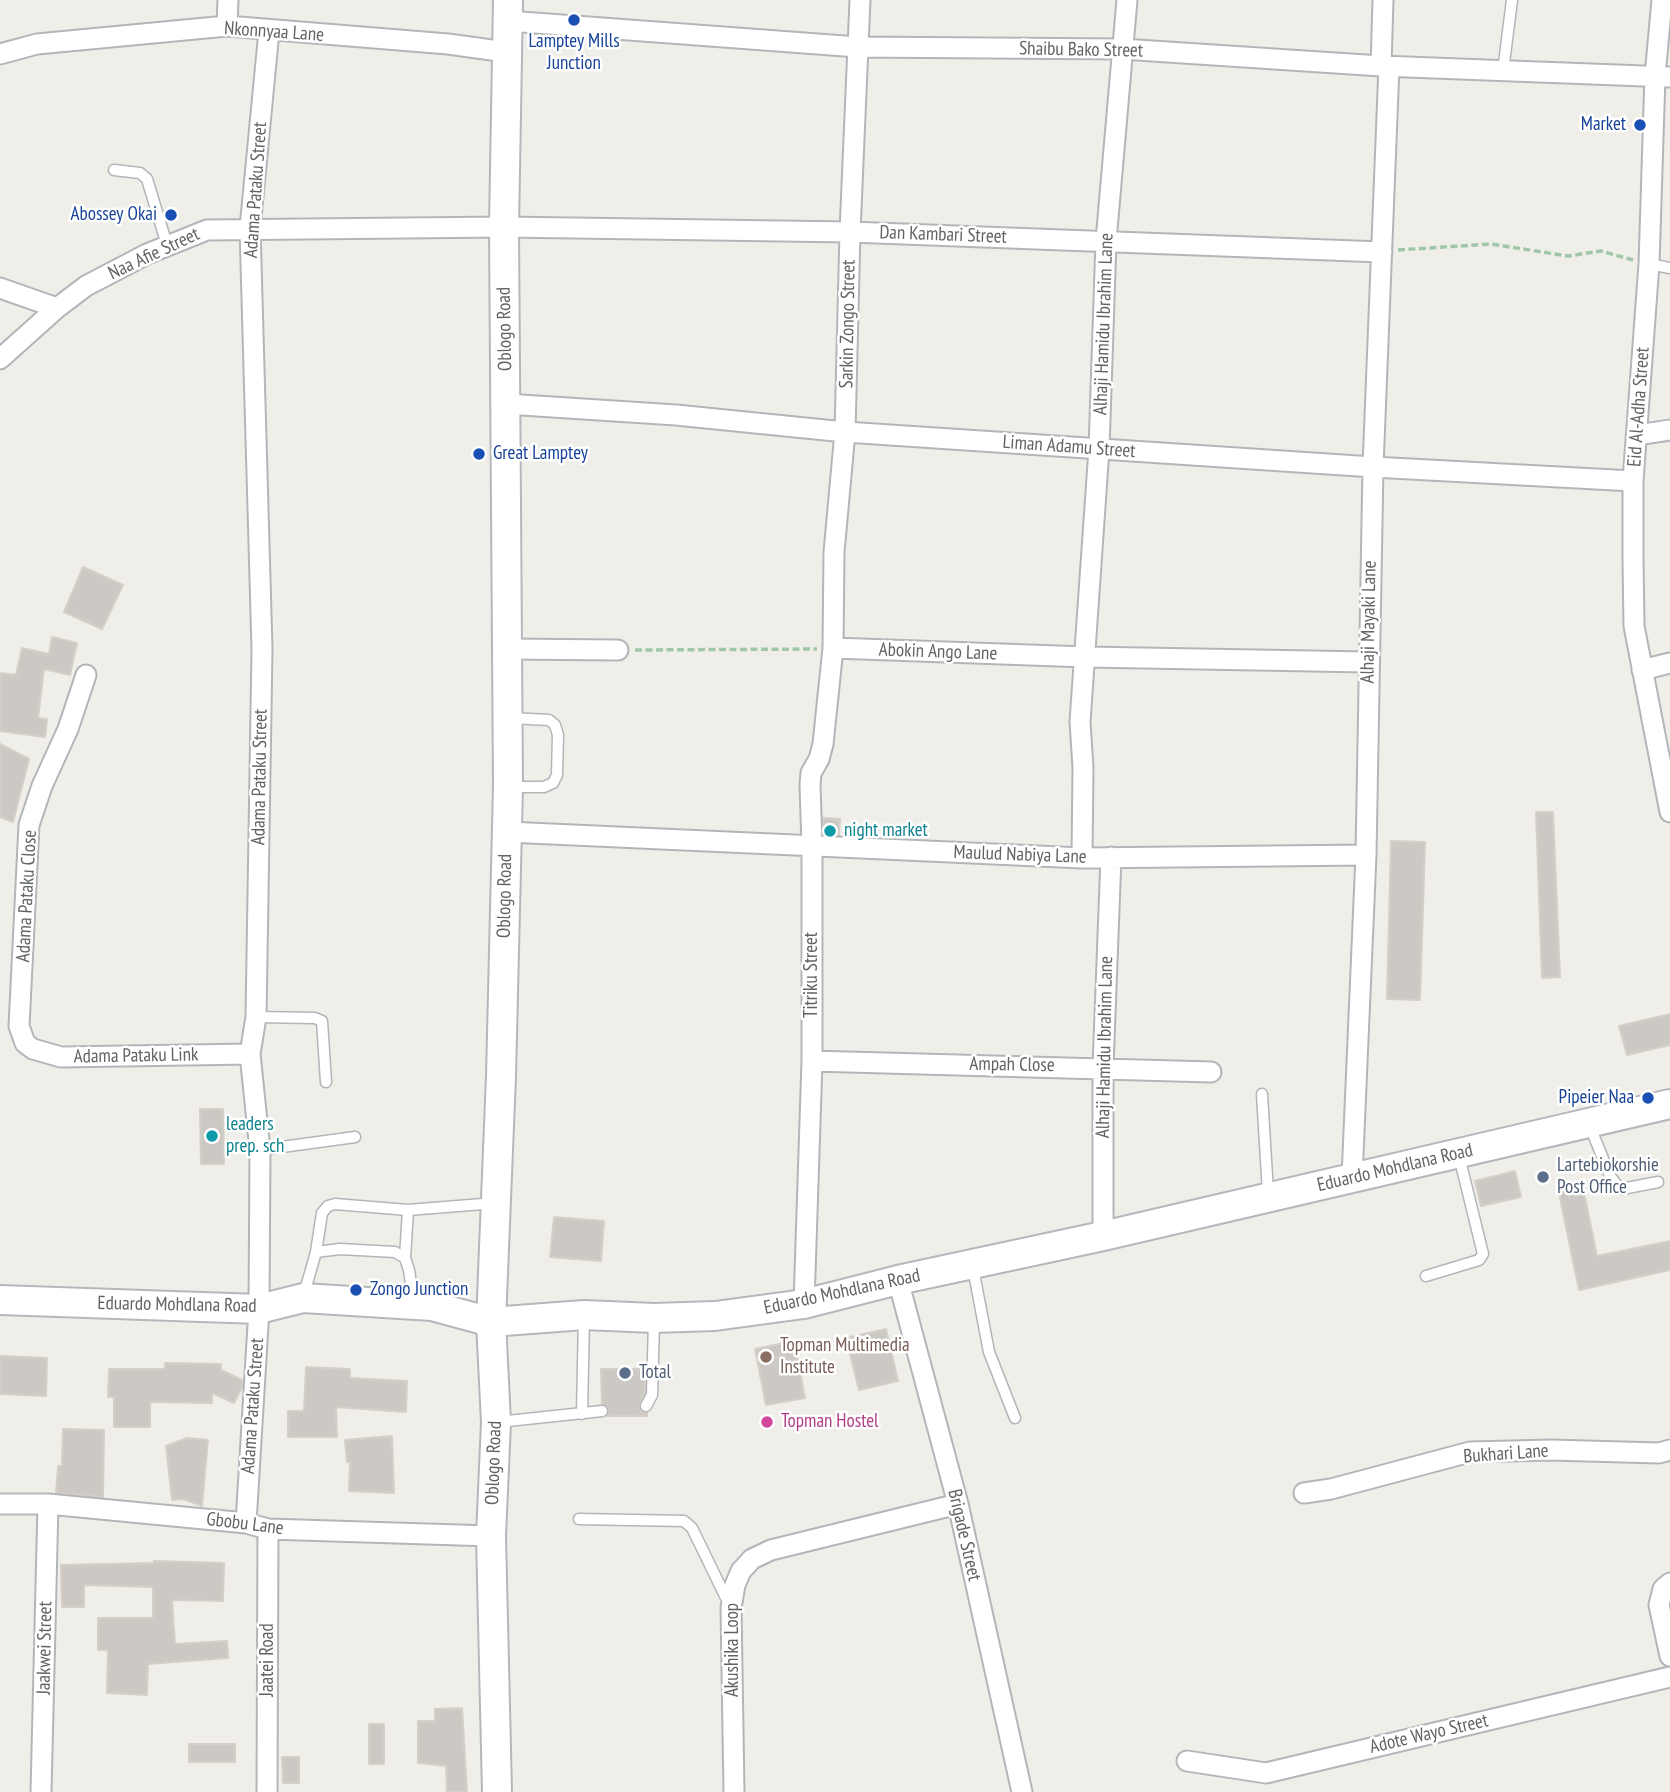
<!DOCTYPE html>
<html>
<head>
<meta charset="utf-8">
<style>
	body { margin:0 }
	canvas { display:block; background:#f0eee9 }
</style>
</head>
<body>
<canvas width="1670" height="1792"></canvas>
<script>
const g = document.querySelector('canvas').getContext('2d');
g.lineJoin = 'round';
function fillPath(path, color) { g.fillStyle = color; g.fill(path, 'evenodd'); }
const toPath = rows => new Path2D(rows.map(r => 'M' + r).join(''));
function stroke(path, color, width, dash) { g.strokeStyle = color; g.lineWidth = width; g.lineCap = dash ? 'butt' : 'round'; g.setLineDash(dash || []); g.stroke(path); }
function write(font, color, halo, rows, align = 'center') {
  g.font = font + ' "PT Sans Narrow",sans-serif'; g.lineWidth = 5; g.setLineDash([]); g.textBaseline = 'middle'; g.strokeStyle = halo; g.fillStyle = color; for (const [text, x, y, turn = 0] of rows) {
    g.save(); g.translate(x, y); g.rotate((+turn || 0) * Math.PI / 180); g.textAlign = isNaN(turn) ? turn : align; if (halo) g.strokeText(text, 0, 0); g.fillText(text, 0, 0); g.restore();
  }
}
const building = toPath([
	[83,567,123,585,102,629,64,612,83,567],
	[52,637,77,643,70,675,44,669,38,718,47,719,45,737,0,731,0,673,16,675,22,648,49,654,52,637],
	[0,744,29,759,13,822,0,817,0,744],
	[1536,812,1553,812,1560,977,1542,978,1536,812],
	[823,818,840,819,839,835,824,834,823,818],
	[1391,841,1425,842,1420,1000,1387,999,1391,841],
	[1670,1014,1670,1045,1627,1055,1619,1026,1670,1014],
	[200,1109,223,1109,224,1164,201,1164,200,1109],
	[1515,1171,1521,1197,1481,1206,1475,1181,1515,1171],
	[1583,1188,1597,1256,1670,1241,1670,1270,1579,1290,1559,1193,1583,1188],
	[554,1217,604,1221,601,1261,550,1257,554,1217],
	[886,1329,898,1381,859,1390,846,1338,886,1329],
	[794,1341,805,1398,766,1405,755,1349,794,1341],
	[0,1356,47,1358,46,1396,0,1394,0,1356],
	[165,1363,221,1364,221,1370,242,1380,242,1387,234,1403,212,1393,212,1403,150,1402,150,1427,114,1427,114,1397,108,1397,109,1369,165,1369,165,1363],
	[306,1367,350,1369,350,1378,407,1381,406,1412,336,1407,337,1437,288,1437,288,1411,304,1411,306,1367],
	[601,1369,645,1369,645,1393,639,1407,642,1412,647,1413,647,1416,607,1416,608,1407,602,1404,601,1369],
	[63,1429,104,1430,103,1497,56,1493,58,1466,62,1466,63,1429],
	[392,1436,394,1493,349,1491,350,1462,347,1462,345,1440,392,1436],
	[187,1438,208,1440,202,1506,183,1499,172,1500,166,1446,187,1438],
	[154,1561,224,1563,223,1601,172,1600,175,1644,227,1641,228,1658,148,1664,147,1695,107,1693,108,1650,98,1650,98,1618,153,1618,153,1587,84,1585,84,1607,62,1607,61,1565,154,1563,154,1561],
	[462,1708,467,1792,447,1792,446,1766,418,1763,418,1721,435,1721,435,1709,462,1708],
	[369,1724,384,1724,384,1764,369,1764,369,1724],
	[189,1744,235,1744,235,1762,189,1762,189,1744],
	[282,1757,299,1757,299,1783,283,1783,282,1757]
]);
const path = toPath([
	[1398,250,1491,244,1568,256,1601,251,1633,260],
	[635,650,817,649]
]);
const service = toPath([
	[1503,71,1512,0],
	[114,170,140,173,147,179,167,245],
	[1649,264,1670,268],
	[509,718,549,720,555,725,558,735,557,775,553,783,544,787,512,787],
	[256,1017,315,1018,322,1021,326,1082],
	[1262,1094,1268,1193],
	[1589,1124,1610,1176,1616,1184,1622,1189,1658,1182],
	[260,1150,355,1137],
	[316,1252,322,1213,328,1206,335,1204,408,1210,495,1203],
	[405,1258,408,1210],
	[973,1268,989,1352,1015,1418],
	[1426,1276,1479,1260,1483,1254,1459,1156],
	[304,1294,316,1252,340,1249,395,1252,405,1258,409,1270,414,1304],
	[646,1406,652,1395,654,1322],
	[582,1414,584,1316],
	[498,1422,602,1411],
	[579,1519,684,1521,692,1528,729,1604]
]);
const minor = toPath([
	[1662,0,1655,76,1649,264,1633,481,1633,560,1634,626,1670,812],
	[508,21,858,47,1122,49,1381,66,1670,77],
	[227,26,228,0],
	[0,54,37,44,227,26,448,44,506,52],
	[1381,66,1383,0],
	[0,288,57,308],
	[0,359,57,308,86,286,147,254,207,230,504,227,850,232,1382,252],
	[506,404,676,415,845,432,1373,467,1633,481],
	[1637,435,1670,430],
	[833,648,1086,657,1368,662],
	[507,649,618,650],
	[1642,670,1670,663],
	[86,675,68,729,42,786,29,825,19,1026,25,1043,33,1049,61,1057,250,1054],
	[507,832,1082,858,1366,855],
	[1082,858,1083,768,1080,722,1099,449,1106,241,1127,0],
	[812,1061,1211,1072],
	[1352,1178,1366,855,1373,467,1389,66],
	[1103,1236,1103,1067,1111,857],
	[898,1280,958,1504,1022,1792],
	[804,1304,812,1061,812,846,810,785,811,773,819,759,823,744,833,648,834,552,845,432,850,232,860,0],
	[1304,1493,1331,1489,1470,1452,1551,1450,1659,1453,1670,1450],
	[0,1504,48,1504,246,1523,268,1529,491,1536],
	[246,1523,259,1309,260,1150,250,1054,256,1017,262,649,250,228,269,31],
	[1670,1583,1663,1589,1659,1605,1670,1656],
	[1187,1761,1266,1773,1670,1677],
	[41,1792,48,1504],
	[267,1792,268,1529],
	[734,1792,731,1608,735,1585,741,1571,752,1559,771,1550,958,1504]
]);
const secondary = toPath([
	[0,1300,259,1309,303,1298,432,1306,491,1322,584,1315,654,1318,715,1316,804,1304,898,1280,1103,1236,1670,1104],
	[497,1792,491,1536,496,1422,491,1322,501,1076,508,786,504,227,508,0]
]);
const markers = [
	[574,20,7,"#1a4fb4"],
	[1640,125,7,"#1a4fb4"],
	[171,215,7,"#1a4fb4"],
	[479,454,7,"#1a4fb4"],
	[830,831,7,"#0f9aa8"],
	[1648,1098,7,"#1a4fb4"],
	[212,1136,7,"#0f9aa8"],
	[1543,1177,7,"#5c6f8a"],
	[356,1290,7,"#1a4fb4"],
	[766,1357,7,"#8d6e63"],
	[625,1373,7,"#5c6f8a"],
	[767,1422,7,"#d1479c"]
];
const streetNames = [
	["Nkonnyaa Lane",274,32,4],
	["Shaibu Bako Street",1081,50,1],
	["Adama Pataku Street",256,190,-86],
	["Dan Kambari Street",943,235,2],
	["Naa Afie Street",154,254,-25],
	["Sarkin Zongo Street",848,324,-89],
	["Alhaji Hamidu Ibrahim Lane",1104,324,-88],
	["Oblogo Road",505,329,-91],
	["Eid Al-Adha Street",1639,407,-86],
	["Liman Adamu Street",1069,447,4],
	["Alhaji Mayaki Lane",1369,622,-89],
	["Abokin Ango Lane",938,652,2],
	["Adama Pataku Street",260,777,-89],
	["Maulud Nabiya Lane",1020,855,2],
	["Adama Pataku Close",27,896,-87],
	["Oblogo Road",505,896,-89],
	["Titriku Street",812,975,-90],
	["Alhaji Hamidu Ibrahim Lane",1105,1047,-89],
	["Adama Pataku Link",136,1056,-1],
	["Ampah Close",1012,1065,1],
	["Eduardo Mohdlana Road",1395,1168,-13],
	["Eduardo Mohdlana Road",842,1292,-12],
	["Eduardo Mohdlana Road",177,1305,1],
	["Adama Pataku Street",253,1406,-86],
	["Bukhari Lane",1506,1454,-4],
	["Oblogo Road",494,1463,-88],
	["Gbobu Lane",245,1524,7],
	["Brigade Street",964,1535,77],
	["Jaakwei Street",45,1648,-89],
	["Akushika Loop",733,1650,-90],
	["Jaatei Road",268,1660,-90],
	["Adote Wayo Street",1429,1734,-13]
];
const transitNames = [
	["Lamptey Mills",574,42,"center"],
	["Junction",574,64,"center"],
	["Market",1626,125],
	["Abossey Okai",157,215],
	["Great Lamptey",493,454,"left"],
	["Pipeier Naa",1634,1098],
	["Zongo Junction",370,1290,"left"]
];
const cultureNames = [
	["night market",844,831],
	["leaders",226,1125],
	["prep. sch",226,1147]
];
const serviceNames = [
	["Lartebiokorshie",1557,1166],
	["Post Office",1557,1188],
	["Total",639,1373]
];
const educationNames = [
	["Topman Multimedia",780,1346],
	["Institute",780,1368]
];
const hotelNames = [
	["Topman Hostel",781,1422]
];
fillPath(building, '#ccc9c5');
stroke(building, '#d5cfc7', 2);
stroke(service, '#b3b6b9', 13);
stroke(minor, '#b3b6b9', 23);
stroke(secondary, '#b4b8bc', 32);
stroke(path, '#a0c7a8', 3.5, [7, 3.5]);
stroke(service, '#fff', 10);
stroke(minor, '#fff', 19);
stroke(secondary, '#fff', 28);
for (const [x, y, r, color] of markers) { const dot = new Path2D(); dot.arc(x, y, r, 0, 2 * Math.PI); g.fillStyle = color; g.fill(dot); stroke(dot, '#fff', 2.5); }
write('19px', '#606467', '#fff', streetNames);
write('19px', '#164399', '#fff', transitNames, 'right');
write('19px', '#0d838f', '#fff', cultureNames, 'left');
write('19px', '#4e5e75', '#fff', serviceNames, 'left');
write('19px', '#785e54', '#fff', educationNames, 'left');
write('19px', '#b23c85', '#fff', hotelNames, 'left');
</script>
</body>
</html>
